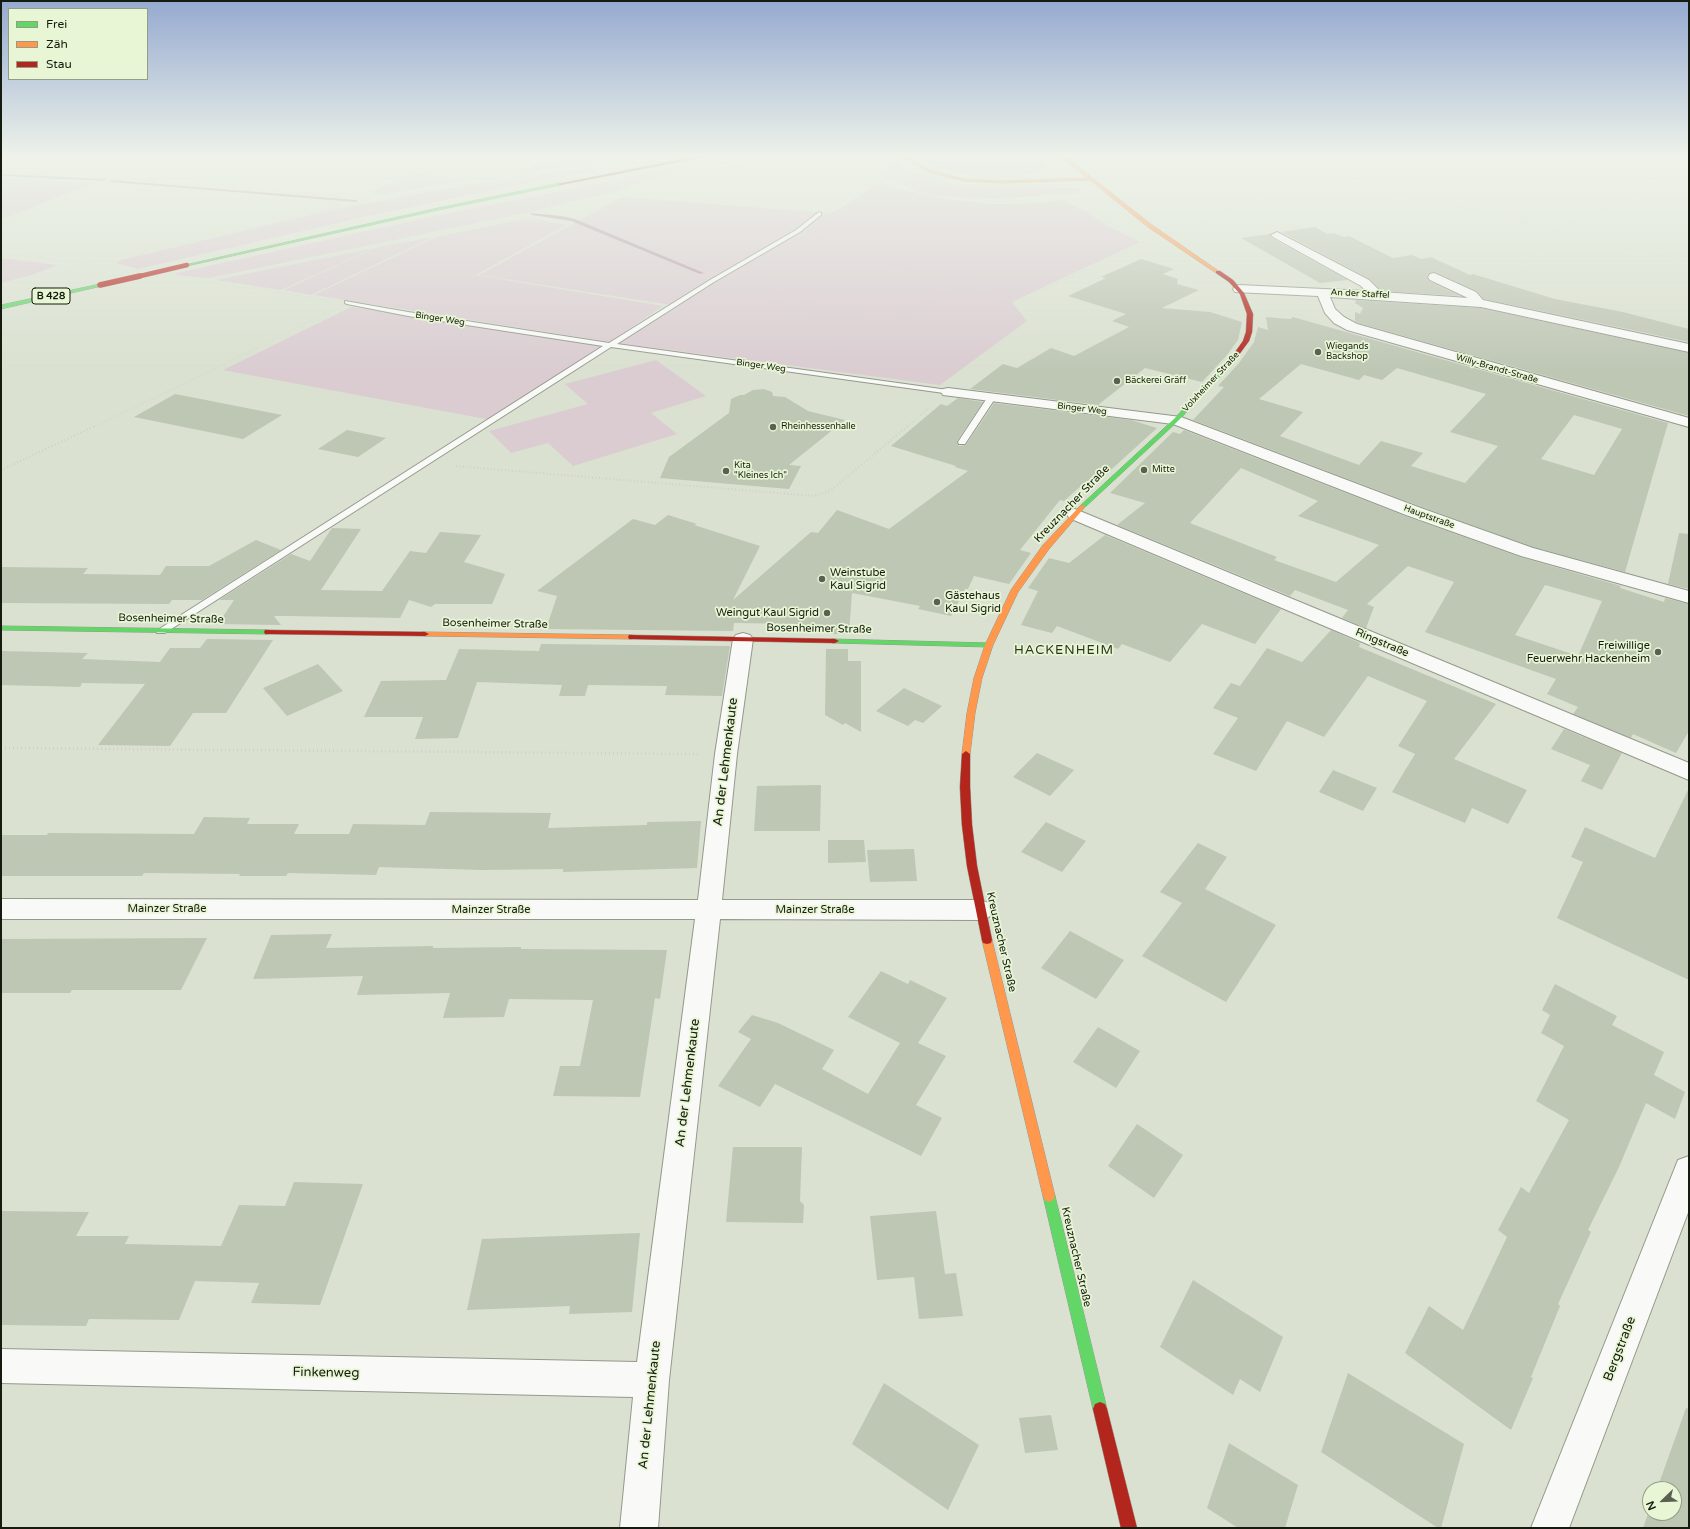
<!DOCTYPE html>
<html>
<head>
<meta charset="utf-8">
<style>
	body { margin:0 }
	#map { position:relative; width:1690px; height:1529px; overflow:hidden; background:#dae1d0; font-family:"Varela Round",sans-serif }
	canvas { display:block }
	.frame { position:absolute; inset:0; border:2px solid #161b0f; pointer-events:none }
	.legend { position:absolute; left:8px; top:8px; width:140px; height:72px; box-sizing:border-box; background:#e8f6d5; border:1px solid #949e86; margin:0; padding:5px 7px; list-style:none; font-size:12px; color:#161b0f }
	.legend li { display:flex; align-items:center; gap:8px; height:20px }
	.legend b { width:20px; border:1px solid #949e86 }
	.north { position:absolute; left:1642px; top:1481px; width:40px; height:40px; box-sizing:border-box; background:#e8f6d5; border:1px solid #949e86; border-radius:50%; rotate:247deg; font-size:11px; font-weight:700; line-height:16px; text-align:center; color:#161b0f }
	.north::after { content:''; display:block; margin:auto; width:14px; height:18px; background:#5b6053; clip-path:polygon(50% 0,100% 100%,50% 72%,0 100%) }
</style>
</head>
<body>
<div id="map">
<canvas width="1690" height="1529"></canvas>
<div class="frame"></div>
<ul class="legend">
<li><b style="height:5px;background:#63d668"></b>Frei</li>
<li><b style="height:5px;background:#ff974d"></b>Zäh</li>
<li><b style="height:5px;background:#b3261e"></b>Stau</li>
</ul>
<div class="north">N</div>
</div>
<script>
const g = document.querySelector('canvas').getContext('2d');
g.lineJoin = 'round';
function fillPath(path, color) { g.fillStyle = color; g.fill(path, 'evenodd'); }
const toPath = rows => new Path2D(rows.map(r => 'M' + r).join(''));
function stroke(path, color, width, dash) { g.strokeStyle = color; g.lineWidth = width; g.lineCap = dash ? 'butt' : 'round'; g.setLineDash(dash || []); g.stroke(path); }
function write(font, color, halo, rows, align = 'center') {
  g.font = font + ' "Varela Round",sans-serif'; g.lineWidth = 3.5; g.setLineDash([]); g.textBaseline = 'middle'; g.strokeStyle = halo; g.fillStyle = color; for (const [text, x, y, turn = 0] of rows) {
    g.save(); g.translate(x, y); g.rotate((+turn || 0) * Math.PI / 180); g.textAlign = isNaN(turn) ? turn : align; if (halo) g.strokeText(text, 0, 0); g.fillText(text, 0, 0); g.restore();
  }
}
const green = toPath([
	[549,157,640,157,521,172],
	[920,157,1046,157,1048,163,1041,171,1018,177,990,178,956,173,935,166],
	[883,160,892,160,911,172,957,186,991,187,1039,186,1081,189,1076,193,994,199,939,196,920,192,893,180,883,179,882,178,888,171,887,165],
	[589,168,597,169,596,171,533,182,373,215,138,269,116,263,121,260,340,208,466,185],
	[665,170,668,171,665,174,612,193,589,197,531,212,209,278,175,275,177,273,430,217],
	[414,174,457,178,461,181,383,195,373,194,374,191,406,176],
	[1,179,94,183,1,220],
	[880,182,899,189,944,199,994,204,1037,203,1063,200,1085,211,1110,227,1140,242,1012,302,1027,321,940,385,617,343,678,306,479,275,622,197,829,213,836,211],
	[539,220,566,225,476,275,663,306,610,342,314,295,436,237,514,221],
	[433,237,311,295,284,290,378,247],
	[375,248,281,290,216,280],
	[1,258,57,265,35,274,1,283],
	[351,307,408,314,610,345,491,420,223,370],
	[656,360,706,396,651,413,677,434,573,466,548,443,511,453,489,431,588,404,565,384]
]);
const stream = toPath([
	[1,174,105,179,107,180,105,181,1,176,1,174],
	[111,180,356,200,358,201,356,202,110,182,111,180],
	[530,213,561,216,575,219,704,273,700,274,571,221,532,215,530,213]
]);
const building = toPath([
	[1315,227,1327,234,1334,233,1343,237,1349,236,1393,258,1412,255,1421,259,1431,257,1470,275,1473,274,1555,299,1623,312,1689,329,1689,342,1484,299,1477,291,1435,272,1430,273,1427,276,1429,281,1460,296,1382,291,1370,279,1281,232],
	[1270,234,1270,236,1272,238,1348,280,1320,283,1241,238],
	[1141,259,1174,269,1163,274,1178,279,1177,284,1199,290,1162,308,1210,312,1242,322,1238,340,1227,355,1202,382,1145,368,1098,405,970,389,1003,364,1017,368,1051,348,1074,356,1129,327,1112,321,1126,314,1068,296,1106,278,1101,277],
	[1356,300,1481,308,1689,353,1689,416,1358,323,1355,321,1355,312,1360,314,1363,308,1355,303],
	[1266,317,1290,319,1293,317,1668,423,1625,572,1533,547,1419,506,1193,420,1224,387,1218,386,1239,363,1254,342,1258,327,1268,330],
	[1301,364,1359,380,1364,375,1382,380,1397,368,1486,394,1450,432,1498,446,1465,483,1411,466,1423,453,1381,441,1359,465,1280,436,1303,412,1259,399],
	[1574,415,1622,429,1594,475,1541,459],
	[764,389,772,392,773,396,785,397,808,411,845,420,789,465,801,466,789,489,660,478,669,457,729,413,731,399,740,395,744,395,753,390],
	[175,394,211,401,282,415,243,439,134,417],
	[958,398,983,402,957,441,959,446,966,445,994,403,1131,420,1157,428,1092,487,1082,485,1064,501,1060,500,1020,550,1031,553,1009,584,974,576,968,589,965,589,951,616,918,609,920,606,852,593,849,634,827,634,827,625,803,625,803,624,734,623,733,631,546,629,557,596,537,591,633,519,655,525,668,515,697,524,694,525,760,546,733,600,811,532,818,533,837,510,889,529,968,471,955,467,956,466,891,446,941,404,947,406],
	[347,430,357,432,386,438,358,457,318,449],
	[1184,430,1405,516,1520,557,1621,586,1620,588,1664,602,1665,598,1689,604,1689,731,1676,753,1633,734,1631,738,1573,714,1578,707,1547,694,1556,679,1425,632,1454,582,1408,566,1367,604,1374,607,1366,628,1342,618,1348,610,1295,590,1290,596,1117,525,1145,503,1110,493,1173,432,1180,434],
	[1241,468,1318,501,1298,516,1379,545,1336,582,1274,560,1277,557,1190,523],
	[1545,585,1602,601,1578,656,1515,635],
	[332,528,361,529,321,590,382,591,410,551,426,553,440,532,481,535,464,562,505,574,492,604,435,604,431,607,409,600,400,618,288,616,274,616,281,625,218,624,234,600,219,600,291,554,310,561],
	[1679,533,1689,534,1689,589,1668,584],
	[1105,535,1281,609,1255,644,1202,624,1170,662,1122,644,1118,649,1057,626,1052,633,1021,625,1038,591,1028,588,1049,558,1069,563],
	[256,540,281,550,202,600,172,600,169,604,1,603,1,567,88,568,83,574,160,575,166,566,209,566],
	[1331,630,1360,643,1359,647,1496,704,1454,759,1527,790,1508,824,1472,808,1465,823,1392,792,1415,754,1398,746,1427,701,1368,676,1324,737,1287,721,1256,771,1213,754,1238,718,1213,708,1231,683,1240,686,1267,648,1302,662],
	[207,639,273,640,226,713,193,713,170,746,98,745,145,684,82,683,80,687,1,685,1,651,88,653,82,659,160,662,170,648,200,648],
	[541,644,730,646,722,696,665,695,667,686,588,685,585,696,559,696,562,685,477,682,458,738,415,739,423,717,364,717,381,681,446,680,459,649,539,651],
	[826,649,848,649,848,661,861,661,861,732,845,723,843,725,825,715],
	[318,664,343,691,287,716,263,688],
	[904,688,942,706,923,723,915,720,908,726,876,711],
	[1564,729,1622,753,1602,790,1581,781,1590,765,1551,749],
	[1037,753,1074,770,1050,796,1013,777],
	[1333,770,1377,788,1363,811,1319,792],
	[821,785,820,831,754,831,757,786],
	[1689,788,1689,980,1557,918,1583,862,1571,857,1585,827,1655,858],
	[430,812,551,813,548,828,647,825,647,822,701,821,697,868,563,872,563,869,482,870,379,867,376,875,288,873,286,876,239,876,240,874,144,873,142,876,1,876,1,835,47,835,48,833,194,834,204,817,250,818,247,824,299,824,294,834,349,834,353,824,425,825],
	[1046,822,1086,841,1062,872,1021,852],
	[828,840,864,840,866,862,828,863],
	[1198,843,1227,857,1205,889,1276,925,1226,1002,1142,956,1182,903,1160,892],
	[914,849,917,881,870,882,867,850],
	[1070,931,1124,960,1096,999,1041,968],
	[332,934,326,948,433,946,433,948,521,947,521,949,667,950,660,999,655,998,640,1097,553,1096,560,1066,580,1066,593,1000,509,999,504,1017,443,1018,450,993,357,995,363,976,253,979,271,935],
	[207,938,181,990,72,990,70,993,1,993,1,939],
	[881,971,908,984,910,980,947,998,918,1043,946,1056,916,1105,942,1118,921,1156,775,1084,760,1107,718,1086,751,1039,738,1032,752,1015,778,1023,834,1050,822,1069,868,1094,900,1043,848,1017],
	[1555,984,1617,1016,1612,1025,1664,1052,1654,1075,1685,1092,1675,1119,1646,1103,1619,1167,1588,1230,1591,1232,1558,1304,1560,1306,1531,1377,1533,1378,1511,1430,1405,1353,1429,1306,1463,1330,1507,1237,1498,1230,1521,1187,1529,1193,1569,1120,1536,1101,1564,1046,1541,1033,1550,1015,1542,1010],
	[1098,1027,1140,1051,1116,1088,1073,1062],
	[1137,1124,1183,1155,1154,1198,1108,1166],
	[733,1147,802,1147,800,1201,804,1205,803,1223,726,1222],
	[294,1182,363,1184,320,1305,251,1303,259,1283,195,1281,179,1320,89,1319,86,1326,1,1325,1,1211,89,1212,76,1236,129,1236,125,1244,221,1246,239,1205,285,1206],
	[936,1211,945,1274,956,1273,963,1316,919,1319,914,1277,877,1280,870,1216],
	[640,1233,632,1312,569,1314,570,1306,467,1310,482,1239],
	[1193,1280,1283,1337,1260,1392,1240,1379,1233,1395,1160,1347],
	[1348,1373,1464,1444,1441,1528,1438,1528,1321,1452],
	[884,1383,979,1445,948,1510,852,1444],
	[1686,1408,1689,1409,1689,1528,1643,1528,1650,1508,1650,1513,1674,1513,1674,1489,1657,1489],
	[1051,1415,1058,1450,1025,1453,1019,1418],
	[1229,1443,1298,1485,1285,1528,1238,1528,1207,1508]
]);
const pathFar3 = toPath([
	[1246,157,1689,262],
	[717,164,776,157],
	[1,173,114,178,370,199],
	[1678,173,1689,175],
	[878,180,886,170,880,157],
	[613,194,793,212],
	[1633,194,1689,206],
	[1069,198,1120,229],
	[553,207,701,267],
	[832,207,878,180,894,181,913,191,957,199],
	[529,212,554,207],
	[1,224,114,178,144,163,148,157],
	[1189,228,1239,203,1298,170,1350,157],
	[817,238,931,277],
	[1,253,89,264],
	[139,253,363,202,437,188],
	[71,269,88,265],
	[264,269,513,219,540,219,567,223,692,273],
	[1517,276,1556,232,1633,193,1678,173,1689,170],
	[1070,277,1142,244]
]);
const pathFar2 = toPath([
	[928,276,1011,304,1073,276],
	[205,282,330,300],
	[743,283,884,327],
	[734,289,868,331],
	[1286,311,1310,318],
	[443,350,456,352,482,350,495,354,513,356,522,356,532,352],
	[836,359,868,331,884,327,961,286],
	[498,369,529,374],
	[93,427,217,368,334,309],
	[907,427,930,407]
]);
const pathFar1 = toPath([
	[456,466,814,496,830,491,908,426],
	[1,470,95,426]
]);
const path = toPath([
	[1,748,700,754]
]);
const lane = toPath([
	[819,212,821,213,821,215,800,232,714,282,617,344,948,390,952,392,951,394,611,347,165,633,157,633,156,631,603,346,408,316,347,304,345,303,345,301,408,312,609,343,710,280,796,230,819,212],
	[989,395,995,395,996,397,965,444,959,444,958,442,989,395]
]);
const street = toPath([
	[1277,232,1369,280,1381,292,1468,298,1430,280,1428,277,1430,274,1434,273,1476,292,1483,300,1689,344,1689,352,1481,307,1330,297,1335,309,1344,317,1357,324,1689,418,1689,427,1347,330,1334,323,1325,313,1318,296,1235,292,1233,289,1235,286,1239,285,1366,291,1361,286,1273,237,1271,235,1277,232],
	[948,388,1181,417,1418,507,1533,548,1689,591,1689,603,1521,556,1406,515,1173,424,943,395,941,392,943,389,948,388],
	[1075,509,1689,763,1689,780,1069,518,1067,514,1069,510,1075,509],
	[743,633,750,635,753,639,737,754,722,900,980,900,989,903,993,910,989,917,980,920,720,919,669,1380,658,1528,620,1528,633,1397,1,1383,1,1349,637,1362,695,919,1,919,1,899,698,900,715,754,733,639,736,635,743,633],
	[1689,1156,1689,1210,1569,1528,1531,1528,1674,1170,1678,1160,1689,1156]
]);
const fast = toPath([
	[560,183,561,185,438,210,187,266,185,265,438,208,560,183],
	[100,284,102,285,102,286,1,309,1,305,100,284],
	[1218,372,1223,373,1178,421,1084,508,1080,508,1080,506,1174,419,1218,372],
	[1,626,268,630,272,632,268,634,1,630,1,626],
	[832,639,989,643,993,645,989,647,835,643,832,643,831,641,832,639],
	[1049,1190,1053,1192,1055,1196,1107,1409,1105,1414,1100,1416,1095,1414,1093,1409,1043,1196,1045,1192,1049,1190]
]);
const slow = toPath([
	[903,157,909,157,930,170,964,179,1001,181,1087,178,1061,157,1066,157,1152,225,1220,272,1216,273,1148,227,1090,180,1001,183,964,181,928,172,903,157],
	[1082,505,1085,507,1084,508,1049,549,1018,592,993,645,982,678,975,713,970,754,966,757,963,756,962,754,967,713,974,678,985,645,1011,590,1043,545,1080,506,1082,505],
	[422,632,632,635,636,637,632,639,425,636,421,634,422,632],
	[987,936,991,937,992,940,1055,1196,1053,1200,1049,1202,1045,1200,1043,1196,982,940,983,937,987,936]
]);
const jam = toPath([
	[693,157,704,157,560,185,558,184,693,157],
	[1216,271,1220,271,1233,280,1244,293,1253,314,1252,332,1249,341,1235,360,1220,375,1217,373,1231,358,1243,341,1246,332,1247,314,1240,294,1229,282,1216,273,1216,271],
	[265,630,425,632,429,634,425,636,268,634,265,634,264,632,265,630],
	[629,635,835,639,839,641,835,643,632,639,629,639,628,637,629,635],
	[966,751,970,754,970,787,972,825,977,866,992,940,991,943,987,944,983,943,982,940,967,866,962,825,960,787,962,754,966,751],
	[1100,1402,1105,1404,1107,1409,1137,1528,1121,1528,1093,1409,1095,1404,1100,1402]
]);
const jamBridgeFar1 = toPath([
	[136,277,187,265]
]);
const jamBridge = toPath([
	[100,285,140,276]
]);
const markers = [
	[1318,352,4,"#5b6053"],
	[1117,381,4,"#5b6053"],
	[773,427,4,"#5b6053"],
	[1144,470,4,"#5b6053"],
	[726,471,4,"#5b6053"],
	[822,579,4,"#5b6053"],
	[937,602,4,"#5b6053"],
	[827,613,4,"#5b6053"],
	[1658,652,4,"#5b6053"]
];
const farStreetnames = [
	["An der Staffel",1360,294,3],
	["Binger Weg",440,319,9],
	["Binger Weg",761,366,8],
	["Willy-Brandt-Straße",1497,369,16],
	["Volxheimer Straße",1211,382,-47],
	["Binger Weg",1082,409,7],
	["Hauptstraße",1429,517,20]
];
const farPoinames = [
	["Wiegands",1326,347],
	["Backshop",1326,357],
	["Bäckerei Gräff",1125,381],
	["Rheinhessenhalle",781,427],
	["Kita",734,466],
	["\"Kleines Ich\"",734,476],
	["Mitte",1152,470]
];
const shields = [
	[51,296,38]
];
const shieldNames = [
	["B 428",51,296]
];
const streetNames = [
	["Kreuznacher Straße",1072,504,-46],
	["Bosenheimer Straße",171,619,1],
	["Bosenheimer Straße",495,624,1],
	["Bosenheimer Straße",819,629,1],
	["Ringstraße",1382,643,23],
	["Mainzer Straße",167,909],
	["Mainzer Straße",491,910],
	["Mainzer Straße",815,910],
	["Kreuznacher Straße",1001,942,77],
	["Kreuznacher Straße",1076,1257,77]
];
const poiNames = [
	["Weinstube",830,573],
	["Kaul Sigrid",830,586],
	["Gästehaus",945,596],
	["Kaul Sigrid",945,609],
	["Weingut Kaul Sigrid",819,613,"right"],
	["Freiwillige",1650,646,"right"],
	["Feuerwehr Hackenheim",1650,659,"right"]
];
const quarterNames = [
	["HACKENHEIM",1064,651]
];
const nearStreetnames = [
	["An der Lehmenkaute",726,762,-83],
	["An der Lehmenkaute",688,1083,-83],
	["Bergstraße",1620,1349,-69],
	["Finkenweg",326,1373,1],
	["An der Lehmenkaute",650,1405,-84]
];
fillPath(green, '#daccd1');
fillPath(stream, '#b99cad');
fillPath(building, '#bec6b4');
stroke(lane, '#93998b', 2);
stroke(street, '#93998b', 2);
stroke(fast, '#93998b', 1);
stroke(slow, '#93998b', 1);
stroke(jam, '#93998b', 1);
stroke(pathFar3, '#ced1cb', 1, [0.5, 1.5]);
stroke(pathFar2, '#ced1cb', 1.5, [0.5, 2]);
stroke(pathFar1, '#ced1cb', 2, [1, 2.5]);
stroke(path, '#ced1cb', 2.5, [1, 3]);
fillPath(lane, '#f9faf8');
fillPath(street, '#f9faf8');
fillPath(fast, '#63d668');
fillPath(slow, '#ff974d');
fillPath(jam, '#b3261e');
stroke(jamBridgeFar1, '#babeb5', 5, []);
stroke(jamBridge, '#babeb5', 6, []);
stroke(jamBridgeFar1, '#b3261e', 4.5);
stroke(jamBridge, '#b3261e', 5.5);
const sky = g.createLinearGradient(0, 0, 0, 372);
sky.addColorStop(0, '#95aad0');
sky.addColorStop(0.42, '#eef2ea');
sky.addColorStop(1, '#eef2ea00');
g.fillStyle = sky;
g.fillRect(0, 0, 1690, 372);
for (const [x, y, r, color] of markers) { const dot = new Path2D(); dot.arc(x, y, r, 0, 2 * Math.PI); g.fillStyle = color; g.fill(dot); stroke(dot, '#e8f6d5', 1.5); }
write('9px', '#161b0f', '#e8f6d5', farStreetnames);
write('9px', '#161b0f', '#e8f6d5', farPoinames, 'left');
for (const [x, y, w] of shields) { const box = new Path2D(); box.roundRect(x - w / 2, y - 8, w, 16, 3); g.fillStyle = '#e8f6d5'; g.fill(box); stroke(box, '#161b0f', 1); }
write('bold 10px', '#161b0f', null, shieldNames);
write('11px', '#161b0f', '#e8f6d5', streetNames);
write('11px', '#161b0f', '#e8f6d5', poiNames, 'left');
g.letterSpacing = '1px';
write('13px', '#2c361b', '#e8f6d5', quarterNames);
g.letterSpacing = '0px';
write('13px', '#161b0f', '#e8f6d5', nearStreetnames);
</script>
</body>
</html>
